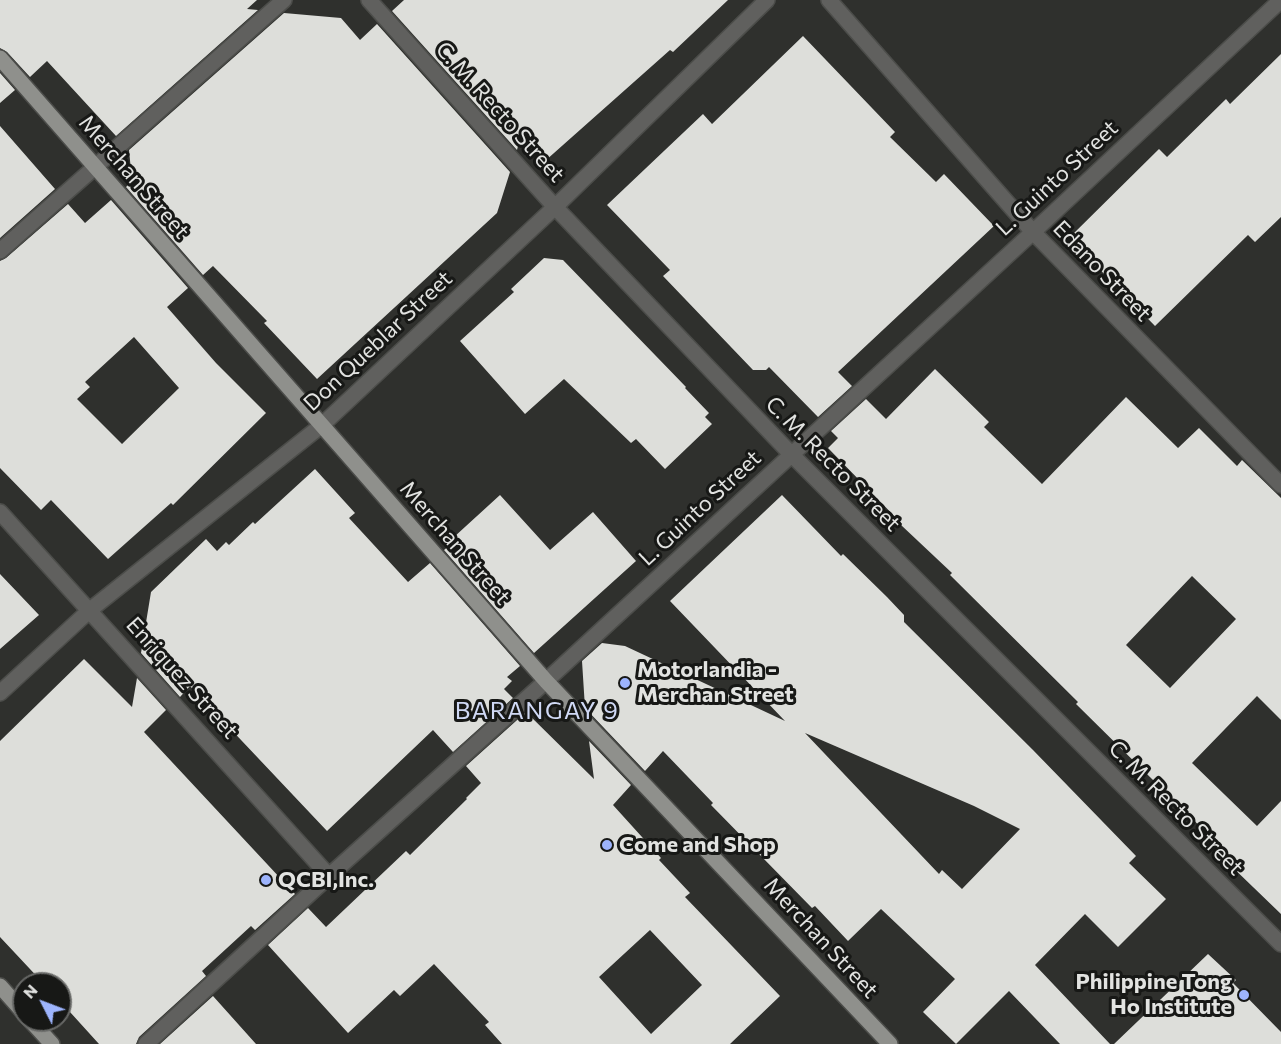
<!DOCTYPE html>
<html>
<head>
<meta charset="utf-8">
<style>
	body { margin:0 }
	#map { position:relative; width:1281px; height:1044px; overflow:hidden; background:#2f302d; font-family:Commissioner,sans-serif }
	canvas { display:block }
	.north { position:absolute; left:12px; top:972px; width:60px; height:60px; box-sizing:border-box; background:#171816; border:2px solid #686967; border-radius:50%; rotate:312deg; font-size:16px; font-weight:700; line-height:24px; text-align:center; color:#e2e3e1 }
	.north::after { content:''; display:block; margin:auto; width:21px; height:27px; background:#9db4fd; clip-path:polygon(50% 0,100% 100%,50% 72%,0 100%) }
</style>
</head>
<body>
<div id="map">
<canvas width="1281" height="1044"></canvas>
<div class="north">N</div>
</div>
<script>
const g = document.querySelector('canvas').getContext('2d');
g.lineJoin = 'round';
function fillPath(path, color) { g.fillStyle = color; g.fill(path, 'evenodd'); }
const toPath = rows => new Path2D(rows.map(r => 'M' + r).join(''));
function stroke(path, color, width, dash) { g.strokeStyle = color; g.lineWidth = width; g.lineCap = dash ? 'butt' : 'round'; g.setLineDash(dash || []); g.stroke(path); }
function write(font, color, halo, rows, align = 'center') {
  g.font = font + ' Commissioner,sans-serif'; g.lineWidth = 6; g.setLineDash([]); g.textBaseline = 'middle'; g.strokeStyle = halo; g.fillStyle = color; for (const [text, x, y, turn = 0] of rows) {
    g.save(); g.translate(x, y); g.rotate((+turn || 0) * Math.PI / 180); g.textAlign = isNaN(turn) ? turn : align; if (halo) g.strokeText(text, 0, 0); g.fillText(text, 0, 0); g.restore();
  }
}
const building = toPath([
	[0,0,257,0,247,9,258,10,116,136,47,61,30,77,7,52,0,48],
	[404,0,728,0,673,52,670,50,545,161,521,134,517,150,392,11],
	[284,13,341,18,360,40,377,24,510,172,497,213,317,379,264,323,267,321,213,266,203,275,126,187,132,181,129,150],
	[803,36,895,132,890,137,936,182,944,174,994,226,838,372,852,386,818,417,769,367,766,370,753,370,663,276,670,270,607,205,703,114,712,124],
	[1281,54,1281,217,1255,242,1248,235,1155,326,1069,238,1159,149,1167,157,1226,99,1230,104],
	[0,73,15,90,0,103],
	[0,126,55,189,0,238],
	[111,200,188,288,167,307,216,363,266,413,173,505,171,503,108,559,51,500,41,510,0,468,0,261,6,258,68,204,85,223],
	[134,337,179,388,122,444,77,399,90,387,85,382],
	[544,258,563,260,686,387,685,388,709,413,705,417,712,424,665,469,636,439,631,443,564,379,525,414,460,341,514,292,511,289],
	[935,369,989,422,984,427,1042,484,1126,397,1178,448,1199,428,1237,466,1242,460,1281,498,1281,720,1257,696,1192,763,1257,826,1281,801,1281,914,1225,860,1229,855,1076,704,1078,702,950,575,952,573,901,525,902,524,828,448,838,438,831,431,866,399,886,419],
	[1192,576,1236,619,1170,688,1126,645],
	[315,469,355,513,349,518,408,582,430,563,520,666,507,677,512,681,504,689,513,698,453,752,433,730,327,831,190,686,180,697,141,653,151,592,206,539,217,551,226,542,229,545,253,522,255,524],
	[500,495,550,550,593,512,636,561,534,653,444,550,456,540,454,537],
	[782,495,841,556,843,554,887,597,904,615,904,622,1033,750,1136,856,1129,863,1166,899,1118,947,1085,914,1035,965,1110,1044,1060,1044,1009,991,956,1044,923,1012,955,979,881,909,848,941,815,906,812,908,711,805,713,803,663,751,645,771,585,708,582,661,602,643,625,646,785,721,670,601],
	[805,733,974,806,1020,829,962,889,942,870,939,874],
	[0,574,39,615,0,649],
	[84,659,132,707,137,678,166,710,144,732,295,894,255,930,251,926,202,971,206,976,139,1037,136,1044,99,1044,60,1001,60,984,44,984,0,937,0,741],
	[526,712,594,779,589,741,631,785,613,805,661,858,659,860,690,893,685,897,780,996,730,1044,502,1044,485,1025,489,1022,434,964,400,996,394,990,348,1033,268,945,308,908,326,927,406,851,410,855,467,799,466,798,481,783,466,766],
	[650,930,702,985,651,1034,599,977],
	[1208,954,1236,980,1233,983,1281,1032,1281,1044,1114,1044],
	[213,996,256,1044,160,1044]
]);
const minor = toPath([
	[369,0,555,207,791,454,1281,944],
	[829,0,1033,232,1281,485],
	[0,251,284,0],
	[0,512,329,876],
	[0,693,90,610,322,425,555,207,767,0],
	[146,1044,329,876,546,681,1033,232,1281,0]
]);
const major = toPath([
	[0,58,546,681,890,1044],
	[0,986,24,1013],
	[30,1020,52,1044]
]);
const markers = [
	[625,683,6,"#9db4fd"],
	[607,845,6,"#9db4fd"],
	[266,880,6,"#9db4fd"],
	[1244,995,6,"#9db4fd"]
];
const streetNames = [
	["C. M. Recto Street",500,112,48],
	["Merchan Street",134,177,49],
	["L. Guinto Street",1057,178,-43],
	["Edano Street",1102,271,46],
	["Don Queblar Street",378,341,-43],
	["C. M. Recto Street",833,464,45],
	["L. Guinto Street",700,508,-43],
	["Merchan Street",455,543,49],
	["Enriquez Street",182,678,48],
	["C. M. Recto Street",1176,808,45],
	["Merchan Street",821,938,47]
];
const poiNames = [
	["Motorlandia -",637,670],
	["Merchan Street",637,695],
	["Come and Shop",619,845],
	["QCBI,Inc.",278,880],
	["Philippine Tong",1232,982,"right"],
	["Ho Institute",1232,1007,"right"]
];
const neighbourhoodNames = [
	["BARANGAY 9",537,711]
];
fillPath(building, '#dddeda');
stroke(minor, '#4c4d4a', 18);
stroke(major, '#4c4d4a', 18);
stroke(minor, '#60605e', 15);
stroke(major, '#8f908c', 15);
for (const [x, y, r, color] of markers) { const dot = new Path2D(); dot.arc(x, y, r, 0, 2 * Math.PI); g.fillStyle = color; g.fill(dot); stroke(dot, '#171816', 2); }
write('22px', '#e2e3e1', '#171816', streetNames);
write('bold 22px', '#e2e3e1', '#171816', poiNames, 'left');
g.letterSpacing = '1.5px';
write('24px', '#d0d9f5', '#171816', neighbourhoodNames);
g.letterSpacing = '0px';
</script>
</body>
</html>
